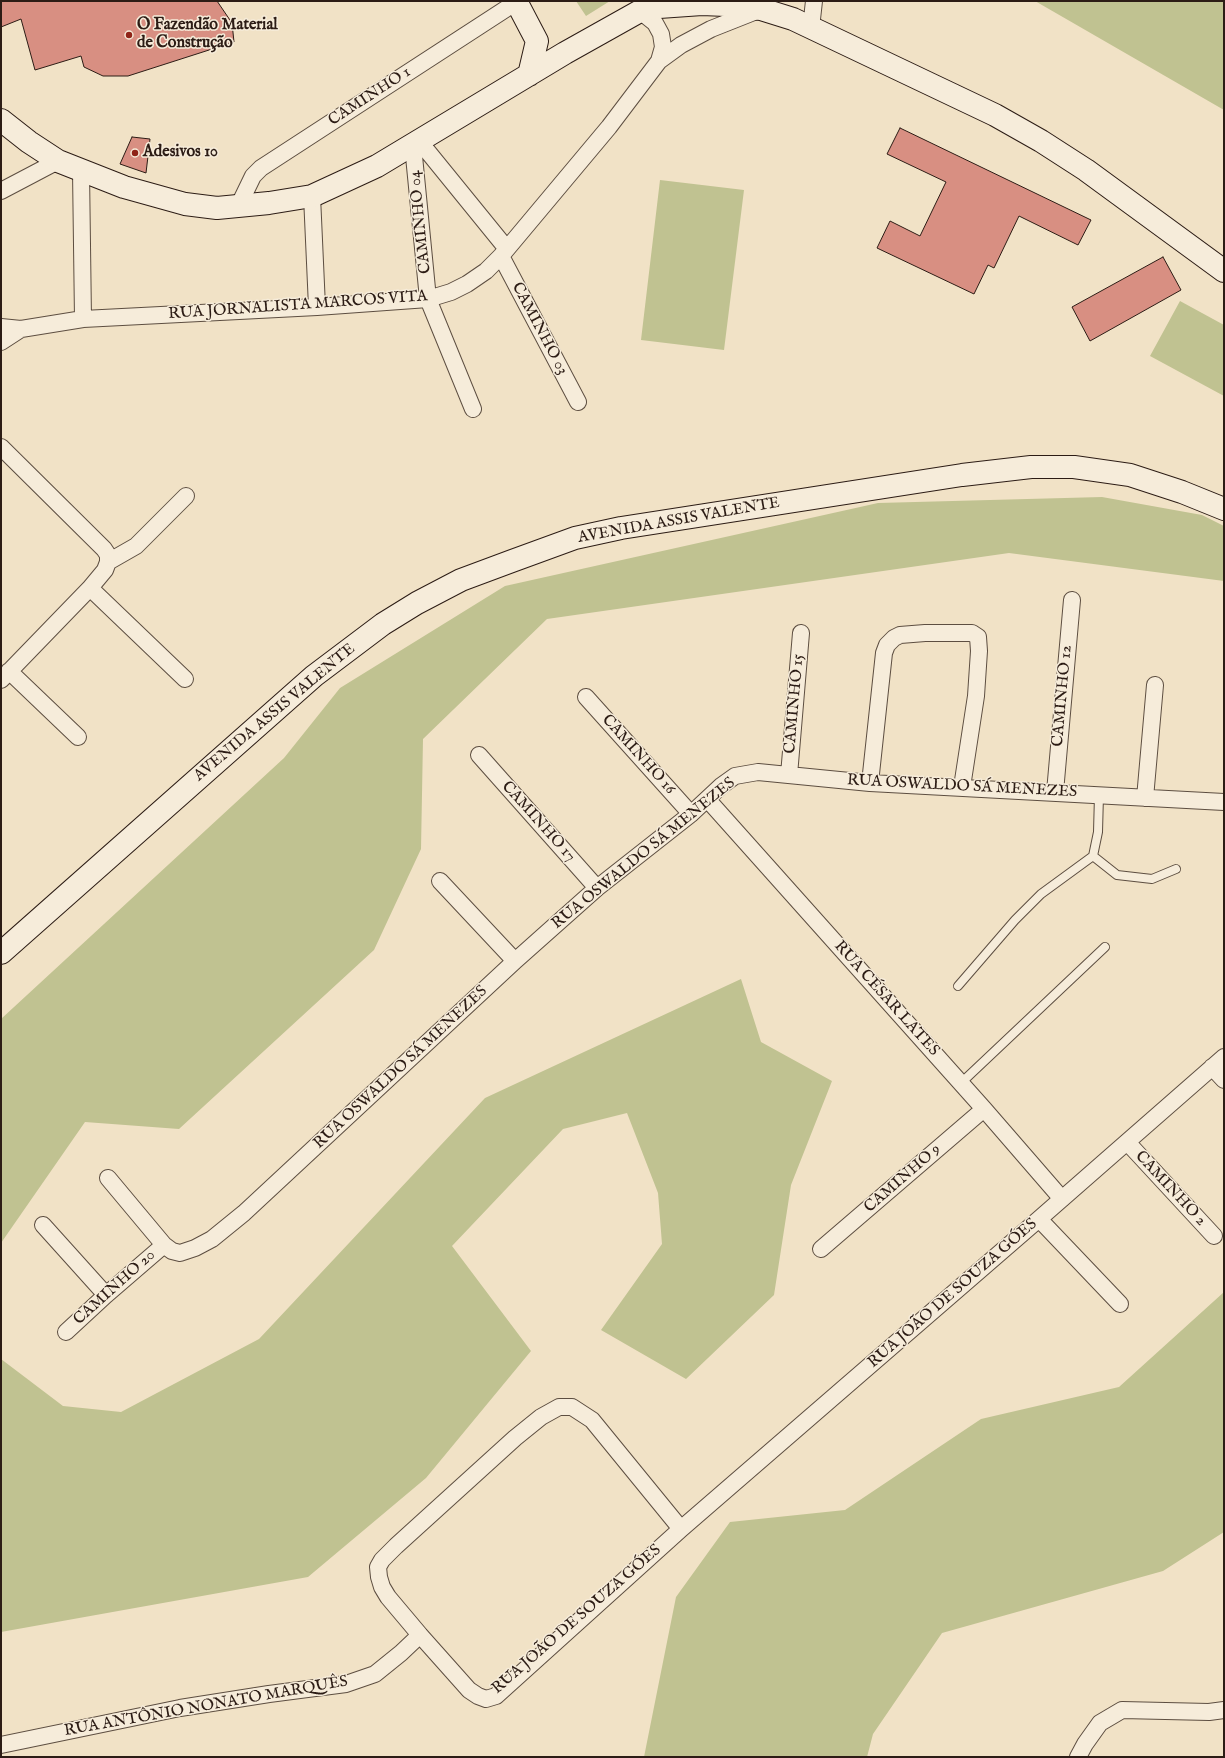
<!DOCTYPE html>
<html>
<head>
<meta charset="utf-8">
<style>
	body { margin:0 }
	#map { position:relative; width:1225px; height:1758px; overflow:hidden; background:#f1e2c6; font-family:"IM FELL English",serif }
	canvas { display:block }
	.frame { position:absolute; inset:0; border:2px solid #2c1c15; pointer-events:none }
</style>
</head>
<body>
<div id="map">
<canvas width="1225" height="1758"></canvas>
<div class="frame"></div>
</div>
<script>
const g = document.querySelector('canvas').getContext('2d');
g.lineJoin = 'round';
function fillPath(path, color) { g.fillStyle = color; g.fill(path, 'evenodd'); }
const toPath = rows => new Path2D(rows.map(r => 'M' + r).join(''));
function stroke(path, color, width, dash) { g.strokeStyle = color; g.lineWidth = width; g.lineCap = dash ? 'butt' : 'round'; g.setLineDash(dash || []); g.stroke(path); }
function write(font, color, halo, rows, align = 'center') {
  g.font = font + ' "IM FELL English",serif'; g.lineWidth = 3; g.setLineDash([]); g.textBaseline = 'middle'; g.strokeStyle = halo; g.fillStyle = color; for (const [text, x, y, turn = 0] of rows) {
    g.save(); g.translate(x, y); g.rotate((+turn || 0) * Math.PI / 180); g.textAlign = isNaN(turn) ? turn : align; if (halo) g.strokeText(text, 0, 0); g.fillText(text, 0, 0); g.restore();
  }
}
const green = toPath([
	[576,1,610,1,586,16],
	[1035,1,1224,1,1224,110],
	[660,180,744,190,724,350,641,340],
	[1180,301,1224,325,1224,396,1150,356],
	[1102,497,1202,515,1224,526,1224,581,1009,553,547,619,423,739,421,849,374,950,179,1129,85,1122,1,1243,1,1019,284,758,340,688,505,586,878,503],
	[741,979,761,1042,832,1081,791,1185,774,1295,686,1379,601,1330,662,1244,658,1193,627,1113,563,1129,452,1246,531,1351,426,1478,308,1577,1,1632,1,1359,63,1406,121,1412,259,1339,485,1098],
	[1224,1292,1224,1532,1163,1571,942,1633,873,1734,867,1757,644,1757,676,1597,730,1522,845,1510,981,1419,1119,1387]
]);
const building = toPath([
	[1,1,217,1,232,23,234,42,128,76,103,76,84,67,81,56,35,70,21,19,1,27,1,1],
	[900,128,1091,220,1078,245,1019,216,994,268,988,265,974,294,877,248,890,221,920,236,946,182,887,154,900,128],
	[132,137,150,139,146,173,120,164,132,137],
	[1163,257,1181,290,1090,341,1072,307,1163,257]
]);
const lane = toPath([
	[1093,856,1117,875,1152,879,1176,869],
	[958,986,1015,920,1041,894,1093,856,1098,832,1099,795],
	[961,1083,1105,947]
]);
const street = toPath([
	[640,11,655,23,661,34,663,47,659,61],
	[811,28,814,1],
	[420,142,507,249],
	[413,146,428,299,473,409],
	[81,171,83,319],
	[1,191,58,161],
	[312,196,317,307],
	[238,207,253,176,261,168,518,1],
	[501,256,578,402],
	[1,327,21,329,83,319,317,307,428,299,451,292,467,284,486,271,501,256,609,127,659,61,681,45,711,29,759,10],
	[1,342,21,329],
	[1,447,104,549,108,555,108,562,105,570,90,588,1,680],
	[108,562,136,546,186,496],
	[90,588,185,679],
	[9,671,78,737],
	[586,697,691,814],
	[479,755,597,888],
	[789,775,801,633],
	[870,783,884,653,887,645,894,638,900,635,925,633,972,633,978,637,979,651,976,696,962,787],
	[1055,792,1072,600],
	[1145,798,1155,685],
	[708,800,984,1109,1062,1199],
	[440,881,515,961],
	[1212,1067,1224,1080],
	[1127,1142,1214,1236],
	[108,1178,164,1245,172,1251,180,1253,195,1248,212,1239,244,1213,515,961,597,888,691,814,721,786,735,776,758,772,870,783,1224,802],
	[1039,1219,1120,1304],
	[43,1225,106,1295],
	[821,1249,984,1109],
	[66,1332,106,1295,164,1245],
	[681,1529,592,1420,572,1407,559,1407,541,1417,515,1438,396,1546,382,1560,378,1567,379,1577,382,1587,388,1597,420,1635,469,1690,478,1696,486,1699,496,1696,681,1529,1039,1219,1224,1057],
	[1,1745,180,1708,269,1694,346,1684,375,1674,401,1653,420,1635],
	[1078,1757,1085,1744,1100,1723,1122,1710,1209,1712,1224,1710]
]);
const secondary = toPath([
	[516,1,537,41,529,75],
	[1,120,29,142,58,161,124,187,185,204,217,208,269,203,312,196,377,166,565,53,640,11,659,7,702,4,726,5,761,9,793,19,995,115,1041,141,1086,170,1224,271],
	[1,953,314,676,383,624,417,603,461,580,512,561,575,538,621,528,962,475,1031,467,1074,467,1130,475,1182,492,1224,509]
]);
const markers = [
	[129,35,4,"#8f2418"],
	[135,153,4,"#8f2418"]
];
const poiNames = [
	["O Fazendão Material",137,26],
	["de Construção",137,44],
	["Adesivos 10",143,153]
];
const streetNames = [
	["CAMINHO 1",370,97,-33],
	["CAMINHO 04",421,222,-96],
	["RUA JORNALISTA MARCOS VITA",298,306,-4],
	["CAMINHO 03",539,329,62],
	["AVENIDA ASSIS VALENTE",679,521,-10],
	["CAMINHO 12",1063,696,-85],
	["CAMINHO 15",795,704,-85],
	["AVENIDA ASSIS VALENTE",275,713,-40],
	["CAMINHO 16",638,755,48],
	["RUA OSWALDO SÁ MENEZES",962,787,3],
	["CAMINHO 17",538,822,48],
	["RUA OSWALDO SÁ MENEZES",644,854,-39],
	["RUA CÉSAR LATES",886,999,48],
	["RUA OSWALDO SÁ MENEZES",401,1068,-43],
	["CAMINHO 9",903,1179,-41],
	["CAMINHO 2",1170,1189,47],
	["CAMINHO 20",115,1288,-42],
	["RUA JOÃO DE SOUZA GÓES",953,1294,-41],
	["RUA JOÃO DE SOUZA GÓES",577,1620,-41],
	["RUA ANTÔNIO NONATO MARQUÊS",206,1707,-10]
];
fillPath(green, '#c0c291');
fillPath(building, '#d88f82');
stroke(building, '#2c1c15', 1);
stroke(lane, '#5d4e41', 10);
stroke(street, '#5d4e41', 18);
stroke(secondary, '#2c1c15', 24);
stroke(lane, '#f6ecda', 8);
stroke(street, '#f6ecda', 16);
stroke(secondary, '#f6ecda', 22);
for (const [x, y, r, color] of markers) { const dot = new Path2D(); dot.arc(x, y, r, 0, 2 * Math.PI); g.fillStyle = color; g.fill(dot); stroke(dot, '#f6ecda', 1.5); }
write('bold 16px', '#2c1c15', '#f6ecda', poiNames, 'left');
write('16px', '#2c1c15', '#f6ecda', streetNames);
</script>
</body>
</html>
